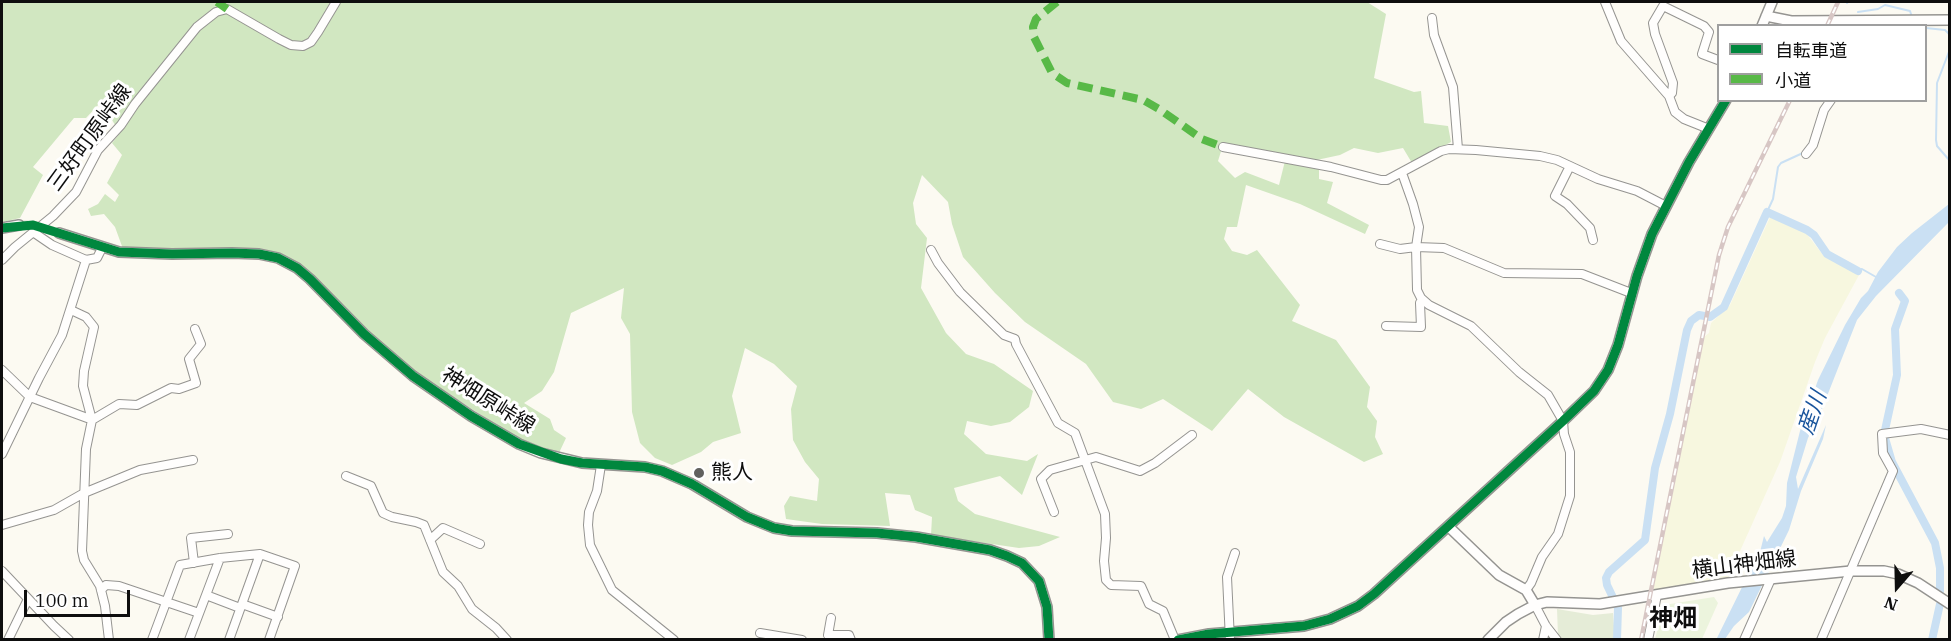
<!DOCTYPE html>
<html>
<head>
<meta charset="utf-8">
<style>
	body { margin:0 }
	#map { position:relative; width:1951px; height:641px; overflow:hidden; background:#fcfaf2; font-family:"IBM Plex Serif","Noto Sans JP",serif }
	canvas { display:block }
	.frame { position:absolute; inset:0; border:3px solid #0e0e0e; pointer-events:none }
	.legend { position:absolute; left:1717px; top:24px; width:210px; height:78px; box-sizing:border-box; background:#fff; border:2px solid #9f9f9f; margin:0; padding:8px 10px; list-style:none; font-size:18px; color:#0e0e0e }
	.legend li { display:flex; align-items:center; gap:12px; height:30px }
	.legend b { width:30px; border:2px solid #9f9f9f }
	.north { position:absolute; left:1867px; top:557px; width:60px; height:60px; -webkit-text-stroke:4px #fff; paint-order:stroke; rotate:200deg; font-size:16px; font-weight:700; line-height:24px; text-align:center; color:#0e0e0e }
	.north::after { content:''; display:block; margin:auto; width:21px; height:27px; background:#0e0e0e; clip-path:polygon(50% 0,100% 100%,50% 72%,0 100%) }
	.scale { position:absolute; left:24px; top:590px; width:106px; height:27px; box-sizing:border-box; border:3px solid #0e0e0e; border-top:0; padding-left:8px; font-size:18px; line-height:21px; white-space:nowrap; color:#0e0e0e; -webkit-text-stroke:4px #fff; paint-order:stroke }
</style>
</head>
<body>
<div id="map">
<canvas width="1951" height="641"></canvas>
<div class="frame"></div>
<ul class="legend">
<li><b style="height:8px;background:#00873e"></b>自転車道</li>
<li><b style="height:8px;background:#58b947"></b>小道</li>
</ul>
<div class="north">N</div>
<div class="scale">100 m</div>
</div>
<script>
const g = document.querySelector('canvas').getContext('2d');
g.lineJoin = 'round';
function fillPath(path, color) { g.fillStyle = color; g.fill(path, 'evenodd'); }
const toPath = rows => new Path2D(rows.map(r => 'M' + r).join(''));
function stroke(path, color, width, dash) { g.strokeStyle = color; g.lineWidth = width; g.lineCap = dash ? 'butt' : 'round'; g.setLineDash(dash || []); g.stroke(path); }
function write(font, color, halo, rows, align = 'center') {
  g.font = font + ' "IBM Plex Serif","Noto Sans JP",serif'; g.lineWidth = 6; g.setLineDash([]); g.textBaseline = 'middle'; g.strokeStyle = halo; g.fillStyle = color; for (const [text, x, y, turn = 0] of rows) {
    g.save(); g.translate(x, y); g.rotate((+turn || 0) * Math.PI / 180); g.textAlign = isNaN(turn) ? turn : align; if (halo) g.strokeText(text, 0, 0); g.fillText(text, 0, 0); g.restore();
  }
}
const farmland = toPath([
	[1771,215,1806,233,1823,255,1859,275,1825,338,1815,362,1780,462,1727,580,1653,590,1704,337,1709,333,1711,323,1730,305]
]);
const forest = toPath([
	[2,2,1367,2,1386,14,1374,78,1414,92,1421,91,1424,123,1448,126,1451,142,1412,163,1403,148,1378,153,1354,148,1340,155,1312,161,1223,145,1218,161,1235,178,1245,172,1279,185,1285,161,1319,168,1319,179,1333,182,1327,203,1369,225,1365,234,1300,204,1246,185,1237,227,1227,227,1224,239,1232,251,1247,255,1257,250,1300,305,1292,321,1336,340,1370,387,1367,407,1377,421,1375,437,1383,454,1364,462,1284,417,1248,389,1212,431,1163,399,1141,409,1113,402,1086,364,1025,322,995,293,963,257,952,224,948,202,922,175,913,203,916,224,927,238,921,288,946,333,966,354,994,364,1033,391,1029,407,1010,422,991,426,967,421,964,434,986,454,1027,461,1038,454,1022,495,1000,476,954,488,958,501,975,514,1060,537,1039,546,1019,548,931,535,932,517,915,510,910,495,885,493,890,526,822,524,786,519,784,506,790,496,817,501,819,479,805,462,793,440,791,409,797,386,774,364,745,348,732,396,741,433,713,442,701,452,672,465,655,458,640,443,632,412,630,334,621,318,624,288,571,313,554,372,542,391,524,403,550,419,554,430,566,438,558,455,540,451,506,431,414,372,282,258,123,249,115,227,104,214,91,216,88,209,98,204,105,194,115,202,119,195,107,183,122,155,112,143,120,133,101,102,86,118,74,118,33,167,43,175,20,218,2,222]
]);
const cemetery = toPath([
	[1557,609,1593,615,1613,613,1615,639,1561,639,1558,635]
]);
const pitch = toPath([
	[1714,597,1718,603,1702,639,1655,639,1664,605]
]);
const water = toPath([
	[1949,204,1949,222,1876,296,1857,320,1820,414,1808,438,1796,477,1798,489,1826,425,1823,439,1801,491,1789,530,1749,612,1734,626,1725,639,1716,640,1749,573,1758,560,1764,536,1767,542,1782,518,1786,506,1787,483,1800,431,1818,380,1845,325,1861,298,1868,291,1878,272,1897,247,1912,233]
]);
const stream = toPath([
	[1847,3,1848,2],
	[1858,12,1878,9,1885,5,1910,11,1912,17],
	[1926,28,1945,30,1950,35],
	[1950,49,1937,83,1936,140,1937,146,1950,161],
	[2,201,2,200],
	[1767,212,1773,199,1778,167,1781,163,1805,152],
	[1856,270,1862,269,1876,277]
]);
const canal = toPath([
	[1885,430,1897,375,1895,329,1905,301,1899,293],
	[1885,438,1892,462,1935,543,1940,568,1940,591],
	[1617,640,1618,608,1607,585,1606,578,1609,572,1645,540,1655,468,1670,414,1687,330,1691,321,1699,315,1710,317,1724,307,1767,212,1807,230,1814,235,1827,254,1858,271],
	[1932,640,1940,604]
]);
const tertiaryTunnel = toPath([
	[19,225,33,225,59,233]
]);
const minor = toPath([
	[1605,2,1621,41,1669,96,1675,112,1684,119,1709,129],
	[1432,18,1434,35,1453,87,1458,149],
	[1669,96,1672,93,1673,83,1655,34,1653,23,1663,6,1704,26,1709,32,1702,54,1718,60],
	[1223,147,1331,167,1381,180,1387,180,1441,151,1449,149,1476,150,1540,156,1557,160,1598,179,1637,191,1666,206],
	[1806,154,1813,145,1824,110,1831,100],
	[1570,166,1555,196,1567,204,1590,228,1593,240],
	[1402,173,1413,204,1419,227,1416,247,1417,290,1421,298,1429,305,1471,326,1519,372,1548,395,1563,421,1564,434,1570,452,1570,496,1558,534,1542,557,1531,583,1526,590],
	[33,232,52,245,86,260,97,258,102,248],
	[1380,244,1400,249,1416,247,1444,248,1504,273,1582,274,1631,293],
	[931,250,938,263,960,292,1004,335,1015,339,1016,344,1058,423,1075,433,1105,514,1106,538,1104,561,1106,580,1111,585,1141,586,1149,604,1163,611,1175,640],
	[2,260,15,247,53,216,76,192,98,150,121,125,135,104,197,27,216,12,227,9,279,39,291,45,303,46,311,42,318,32,336,2],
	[71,310,86,317,94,327,84,371,83,386,92,420],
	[1386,326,1421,327,1420,303],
	[2,370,30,397,90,419],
	[2,454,39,378,62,335,86,260],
	[601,465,597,491,589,512,588,525,590,545,612,590,674,640],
	[346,476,371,486,383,513,392,517,416,522,424,525,443,572,458,586,472,609,496,628,507,640],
	[1054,512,1041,479,1050,470,1096,457,1140,471,1155,463,1192,435],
	[2,525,54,510,84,493,140,470,193,460],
	[430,540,443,528,480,544],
	[194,563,191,538,228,534],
	[2,571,54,626,69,640],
	[101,590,106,585,119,586,199,613],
	[206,595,240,608],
	[242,604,278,617],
	[1535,605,1546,626,1557,640],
	[831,618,828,635,849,635,851,640],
	[760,633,802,640],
	[8,640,28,599],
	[109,640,105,606,100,586,84,560,82,551,86,449,92,420,119,404,137,405,171,388,179,389,196,383,189,359,201,344,195,329],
	[152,640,180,565,220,558,260,554,295,566,269,640],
	[189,640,220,558],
	[229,640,260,554],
	[1230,640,1227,577,1235,553],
	[1543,640,1546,626],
	[1648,640,1657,595],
	[1744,640,1771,579],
	[1821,640,1893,471,1883,453,1882,434,1921,429,1950,435]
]);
const tertiary = toPath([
	[1766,16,1791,21,1950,20],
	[1762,26,1772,2],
	[2,228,19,225],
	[59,233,119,252,172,254,232,253,259,254,278,258,297,268,310,279,364,334,413,376,471,416,519,444,541,453,582,463,645,467,662,471,692,484,747,517,774,528,792,531,877,533,916,537,990,550,1007,556,1022,563,1039,581,1047,607,1049,640],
	[1449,527,1499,575,1526,590,1535,605],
	[1178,640,1209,634,1304,626,1330,619,1358,606,1374,594,1563,421,1594,391,1608,370,1618,345,1637,276,1652,234,1689,162,1726,100],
	[1488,640,1506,622,1518,614,1535,605,1547,602,1600,604,1728,583,1851,571,1884,571,1898,574,1918,583,1950,604]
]);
const rail = toPath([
	[1827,26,1838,2],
	[1641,640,1719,255,1728,227,1790,100]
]);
const quiet = toPath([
	[217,2,227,9],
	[1057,2,1036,19,1033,27,1034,37,1052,73,1067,83,1143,100,1159,109,1202,139,1223,147]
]);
const cycleway = toPath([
	[2,228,33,225,119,252,172,254,232,253,259,254,278,258,297,268,310,279,364,334,413,376,471,416,519,444,561,459,582,463,645,467,662,471,692,484,747,517,774,528,792,531,877,533,916,537,990,550,1007,556,1022,563,1039,581,1047,607,1049,640],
	[1178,640,1209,634,1304,626,1330,619,1358,606,1374,594,1563,421,1594,391,1608,370,1618,345,1637,276,1652,234,1689,162,1726,100]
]);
const markers = [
	[699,473,6,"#61615e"]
];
const streetNames = [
	["三好町原峠線",90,138,-54],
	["神畑原峠線",488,401,32],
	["横山神畑線",1744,565,-7]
];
const poiNames = [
	["熊人",711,473]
];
const waterNames = [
	["産川",1813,413,-71]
];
const quarterNames = [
	["神畑",1673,619]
];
fillPath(farmland, '#f7f7df');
fillPath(forest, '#d1e7c1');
fillPath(cemetery, '#e5ecd7');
fillPath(pitch, '#ecf4dd');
fillPath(water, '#cae0f3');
stroke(stream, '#cae0f3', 2);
stroke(canal, '#cae0f3', 8);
stroke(tertiaryTunnel, '#d8d7d0', 9, [9, 4.5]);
stroke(minor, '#959491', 10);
stroke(tertiary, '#959491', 12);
stroke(minor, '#fffefd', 8);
stroke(tertiary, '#fffefd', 9);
stroke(rail, '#d7c6c4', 4.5);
stroke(rail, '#fff', 2, [7]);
stroke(quiet, '#58b947', 8, [15, 8]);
stroke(cycleway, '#00873e', 9);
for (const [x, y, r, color] of markers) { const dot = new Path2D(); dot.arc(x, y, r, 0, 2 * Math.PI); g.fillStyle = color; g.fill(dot); stroke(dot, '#fff', 2); }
write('21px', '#0e0e0e', '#fff', streetNames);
write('21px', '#0e0e0e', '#fff', poiNames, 'left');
write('italic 22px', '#1a559c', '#fff', waterNames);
write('bold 24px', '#0e0e0e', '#fff', quarterNames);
</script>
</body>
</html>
